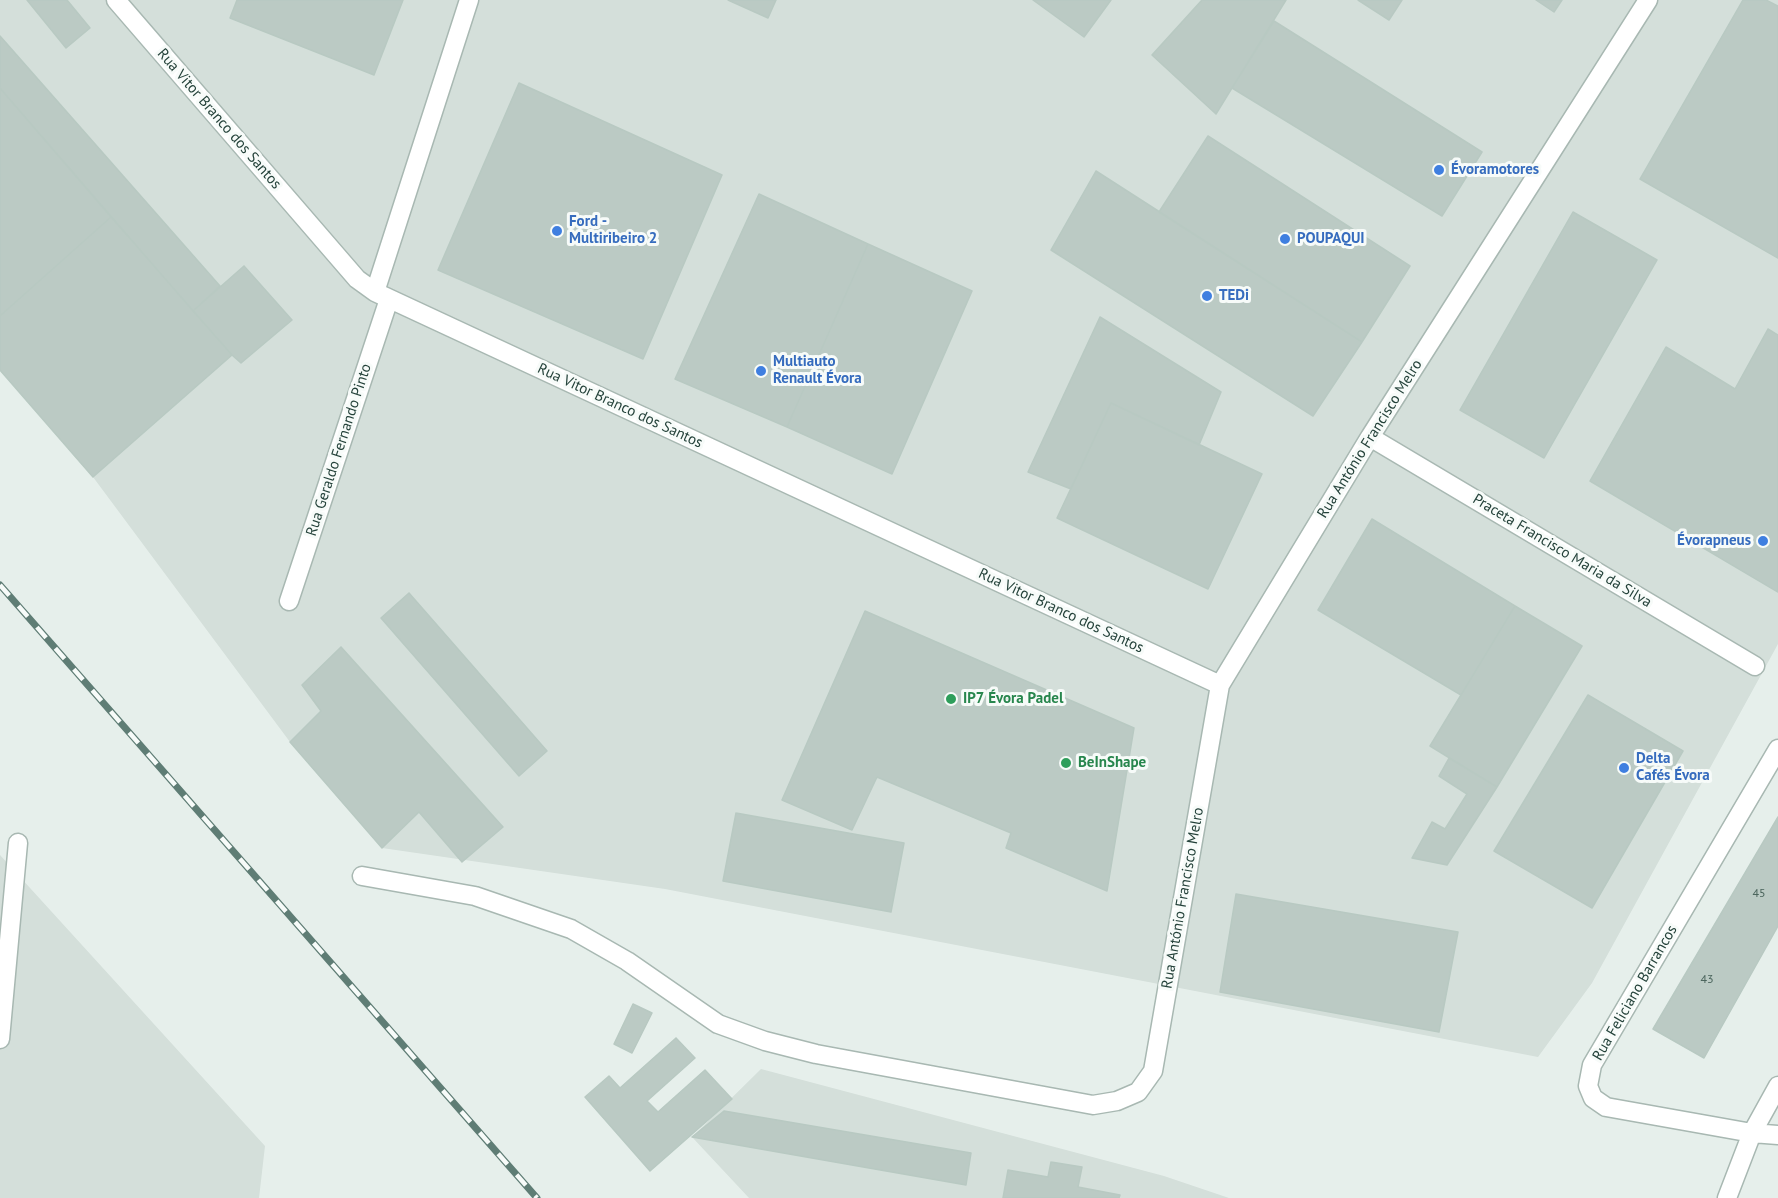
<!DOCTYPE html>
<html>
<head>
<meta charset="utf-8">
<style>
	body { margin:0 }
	canvas { display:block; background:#e6efeb }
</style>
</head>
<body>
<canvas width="1778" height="1198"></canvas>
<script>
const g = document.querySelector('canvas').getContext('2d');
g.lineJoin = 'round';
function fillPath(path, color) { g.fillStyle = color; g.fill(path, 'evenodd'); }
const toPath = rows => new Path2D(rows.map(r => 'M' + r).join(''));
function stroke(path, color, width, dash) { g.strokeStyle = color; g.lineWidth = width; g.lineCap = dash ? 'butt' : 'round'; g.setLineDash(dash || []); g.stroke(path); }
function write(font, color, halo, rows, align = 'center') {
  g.font = font + ' "PT Sans",sans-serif'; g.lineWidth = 6; g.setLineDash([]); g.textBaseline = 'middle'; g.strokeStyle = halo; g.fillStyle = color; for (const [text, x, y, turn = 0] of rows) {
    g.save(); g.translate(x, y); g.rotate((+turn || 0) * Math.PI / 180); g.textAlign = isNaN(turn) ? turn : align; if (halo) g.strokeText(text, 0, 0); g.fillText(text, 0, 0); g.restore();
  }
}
const built = toPath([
	[0,0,1778,0,1778,644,1592,983,1538,1057,665,889,382,848,290,742,93,477,0,370],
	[0,855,265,1146,259,1198,0,1198],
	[761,1069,1164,1176,1229,1198,749,1198,692,1137]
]);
const building = toPath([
	[27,0,67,0,90,28,66,48,27,0],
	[237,0,403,0,374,75,230,18,237,0],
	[728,0,776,0,768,18,728,0],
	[1033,0,1111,0,1084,37,1033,0],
	[1202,0,1286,0,1216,114,1152,55,1202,0],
	[1358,0,1402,0,1389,20,1358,0],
	[1536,0,1562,0,1554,12,1536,0],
	[1743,0,1766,0,1778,6,1778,258,1640,179,1743,0],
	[1274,21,1482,152,1442,216,1232,88,1274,21],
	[0,36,220,286,193,311,0,88,0,36],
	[519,83,722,175,643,359,438,270,519,83],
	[0,88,111,217,0,316,0,88],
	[1208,136,1410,266,1362,342,1159,212,1208,136],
	[1096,171,1362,342,1313,416,1051,250,1096,171],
	[759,194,868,244,787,427,675,379,759,194],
	[1573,212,1657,260,1544,458,1460,410,1573,212],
	[111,217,232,355,93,477,0,370,0,316,111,217],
	[868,244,972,291,892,474,787,427,868,244],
	[244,266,292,320,241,363,232,355,193,311,244,266],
	[1100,317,1221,392,1199,445,1111,403,1071,489,1028,472,1100,317],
	[1768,329,1778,335,1778,592,1590,481,1666,347,1735,389,1768,329],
	[1111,403,1262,474,1208,589,1057,518,1111,403],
	[1372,519,1515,606,1461,695,1318,610,1372,519],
	[409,593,547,751,519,776,381,618,409,593],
	[1515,606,1582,646,1497,787,1430,746,1515,606],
	[865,611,1134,728,1107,891,1006,848,1011,833,877,777,852,830,782,800,865,611],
	[341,647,503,827,462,862,419,812,382,848,290,742,321,711,302,685,341,647],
	[1588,695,1683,751,1592,908,1494,851,1588,695],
	[1449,758,1497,787,1447,865,1412,858,1432,822,1445,829,1467,794,1439,776,1449,758],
	[736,813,904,843,891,912,723,881,736,813],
	[1778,817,1778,926,1704,1058,1653,1029,1778,817],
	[1236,894,1458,932,1439,1032,1220,992,1236,894],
	[633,1004,652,1013,632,1053,614,1044,633,1004],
	[676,1038,695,1058,647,1101,658,1112,705,1070,732,1099,650,1171,585,1097,609,1076,620,1088,676,1038],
	[724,1111,971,1153,966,1185,692,1137,724,1111],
	[1051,1162,1082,1167,1078,1187,1120,1195,1119,1198,1003,1198,1008,1170,1048,1177,1051,1162]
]);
const street = toPath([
	[116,0,357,279,375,292,1220,685],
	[375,292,469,0],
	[1370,437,1755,666],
	[289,601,389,299],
	[1778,749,1592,1065,1588,1086,1593,1098,1606,1107,1752,1133,1778,1135],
	[362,876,475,896,571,929,627,961,718,1024,765,1041,816,1054,1093,1105,1117,1101,1138,1092,1153,1071,1220,685,1370,437,1648,0],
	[0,1039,18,843],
	[1727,1198,1752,1133,1778,1086]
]);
const rail = toPath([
	[0,585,537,1198]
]);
const markers = [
	[1439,170,6,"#3f7fe0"],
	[557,231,6,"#3f7fe0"],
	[1285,239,6,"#3f7fe0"],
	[1207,296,6,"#3f7fe0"],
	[761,371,6,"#3f7fe0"],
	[1763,541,6,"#3f7fe0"],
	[951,699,6,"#2e9e5b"],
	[1066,763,6,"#2e9e5b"],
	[1624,768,6,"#3f7fe0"]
];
const numberNames = [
	["45",1759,894],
	["43",1707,980]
];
const streetNames = [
	["Rua Vitor Branco dos Santos",219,119,49],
	["Rua Vitor Branco dos Santos",620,406,25],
	["Rua António Francisco Melro",1370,439,-58],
	["Rua Geraldo Fernando Pinto",339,450,-72],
	["Praceta Francisco Maria da Silva",1562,551,31],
	["Rua Vitor Branco dos Santos",1061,611,25],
	["Rua António Francisco Melro",1183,898,-80],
	["Rua Feliciano Barrancos",1635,993,-60]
];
const shopNames = [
	["Évoramotores",1451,170],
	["Ford -",569,222],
	["Multiribeiro 2",569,239],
	["POUPAQUI",1297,239],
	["TEDi",1219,296],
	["Multiauto",773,362],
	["Renault Évora",773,379],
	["Évorapneus",1751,541,"right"],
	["Delta",1636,759],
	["Cafés Évora",1636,776]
];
const leisureNames = [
	["IP7 Évora Padel",963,699],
	["BeInShape",1078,763]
];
fillPath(built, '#d4dfda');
fillPath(building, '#bbcac4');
stroke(building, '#b8c9c2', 1.5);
stroke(street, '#a8b8b2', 21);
stroke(street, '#fff', 18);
stroke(rail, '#5f7d75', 7);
stroke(rail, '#f7fbf9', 4.5, [14]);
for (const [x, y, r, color] of markers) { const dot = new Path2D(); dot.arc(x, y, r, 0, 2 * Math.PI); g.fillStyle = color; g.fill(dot); stroke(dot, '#f7fbf9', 2); }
write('12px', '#4a645c', null, numberNames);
write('15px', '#24423a', '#f7fbf9', streetNames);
write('bold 15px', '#366cbe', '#f7fbf9', shopNames, 'left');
write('bold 15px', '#27864d', '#f7fbf9', leisureNames, 'left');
</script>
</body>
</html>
